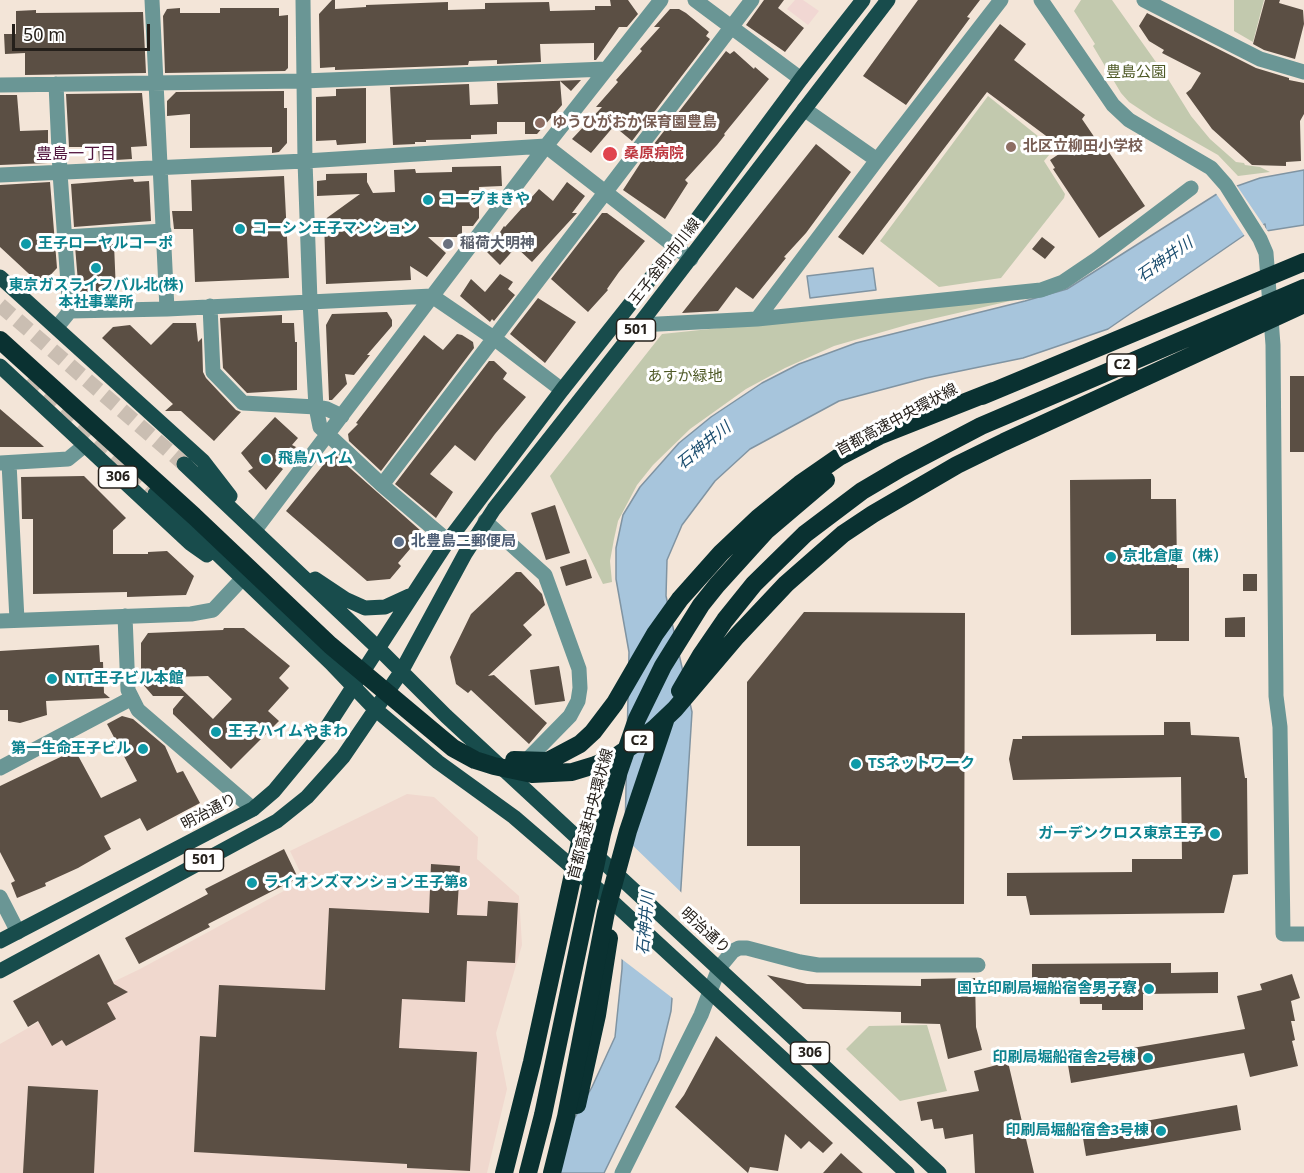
<!DOCTYPE html>
<html>
<head>
<meta charset="utf-8">
<style>
	body { margin:0 }
	#map { position:relative; width:1304px; height:1173px; overflow:hidden; background:#f3e5d8; font-family:"Noto Sans",sans-serif }
	canvas { display:block }
	.scale { position:absolute; left:12px; top:24px; width:138px; height:27px; box-sizing:border-box; border:3px solid #25201b; border-top:0; padding-left:8px; font-size:18px; line-height:21px; white-space:nowrap; color:#25201b; -webkit-text-stroke:4px #fff; paint-order:stroke }
</style>
</head>
<body>
<div id="map">
<canvas width="1304" height="1173"></canvas>
<div class="scale">50 m</div>
</div>
<script>
const g = document.querySelector('canvas').getContext('2d');
g.lineJoin = 'round';
function fillPath(path, color) { g.fillStyle = color; g.fill(path, 'evenodd'); }
const toPath = rows => new Path2D(rows.map(r => 'M' + r).join(''));
function stroke(path, color, width, dash) { g.strokeStyle = color; g.lineWidth = width; g.lineCap = dash ? 'butt' : 'round'; g.setLineDash(dash || []); g.stroke(path); }
function write(font, color, halo, rows, align = 'center') {
  g.font = font + ' "Noto Sans","Noto Sans JP",sans-serif'; g.lineWidth = 6; g.setLineDash([]); g.textBaseline = 'middle'; g.strokeStyle = halo; g.fillStyle = color; for (const [text, x, y, turn = 0] of rows) {
    g.save(); g.translate(x, y); g.rotate((+turn || 0) * Math.PI / 180); g.textAlign = isNaN(turn) ? turn : align; if (halo) g.strokeText(text, 0, 0); g.fillText(text, 0, 0); g.restore();
  }
}
const commercial = toPath([
	[795,0,803,0,819,11,808,25,787,9]
]);
const industrial = toPath([
	[407,794,434,797,478,837,477,859,519,896,522,945,496,1033,507,1089,487,1173,0,1173,0,1044,86,995,140,969,304,880,290,851]
]);
const green = toPath([
	[1081,0,1112,0,1168,79,1191,116,1210,139,1236,162,1244,163,1245,165,1260,167,1270,172,1238,176,1218,155,1153,118,1129,102,1121,93,1093,46,1095,44,1074,11],
	[1234,0,1264,0,1253,42,1234,31],
	[988,96,1054,149,1044,161,1065,194,1064,198,1001,278,939,287,880,241],
	[1036,295,910,324,834,346,785,368,746,389,690,429,653,465,637,485,618,521,614,539,610,561,612,582,603,584,550,476,662,334],
	[927,1025,947,1091,900,1101,846,1049,869,1026]
]);
const water = toPath([
	[1304,170,1304,225,1266,231,1265,224,1246,234,1108,329,1023,358,926,378,839,401,750,449,715,481,682,525,667,560,666,596,692,712,681,887,671,1011,659,1060,604,1173,544,1173,592,1087,615,1037,622,969,629,652,616,579,616,548,623,515,640,487,679,443,711,417,762,383,799,364,856,343,1025,301,1067,289,1220,192,1260,178,1304,170],
	[873,268,876,290,810,298,807,276,873,268]
]);
const pier = toPath([
	[1235,183,1269,233,1267,234,1263,232,1263,229,1246,238,1215,192],
	[624,837,684,895,675,1000,619,957,622,850]
]);
const building = toPath([
	[332,0,335,0,335,9,366,7,366,5,448,2,448,10,485,9,485,3,549,2,550,11,595,10,595,6,611,6,610,0,628,0,638,14,627,27,619,27,596,60,594,60,594,43,540,44,541,62,497,64,497,60,469,61,468,65,335,70,335,67,320,68,319,14],
	[764,0,784,0,778,8,804,28,785,52,746,25],
	[918,0,980,0,967,17,970,18,906,105,863,76],
	[1265,0,1280,0,1279,3,1303,10,1304,24,1295,59,1264,50,1253,44],
	[180,8,180,13,220,13,220,8,279,8,279,16,288,15,288,68,285,71,165,73,163,16,167,9],
	[670,9,679,9,686,13,709,32,706,36,710,39,632,141,614,126,591,153,572,139,602,107,596,107,618,82,616,80,642,51,640,49,660,27,654,27],
	[36,10,36,13,143,12,146,73,25,75,25,53,5,54,4,34,16,34,16,11],
	[1147,13,1256,68,1289,78,1289,80,1304,83,1304,114,1300,121,1301,161,1286,162,1286,166,1252,165,1212,129,1186,93,1191,89,1201,73,1162,53,1164,50,1149,41,1139,26],
	[1000,24,1026,44,1014,60,1085,115,1082,119,1097,141,1100,139,1145,206,1099,238,1053,169,1055,168,1050,160,1065,150,987,92,863,255,838,237],
	[726,51,730,54,734,51,754,69,755,67,769,79,724,134,725,135,717,145,685,180,688,183,665,219,623,190,647,153],
	[581,80,571,91,560,81,562,105,537,134,525,134,525,122,497,122,497,134,471,135,471,139,426,140,426,142,415,142,415,144,393,145,390,87,469,84,470,105,498,104,497,83],
	[366,88,366,143,337,145,336,140,316,141,316,97,336,96,336,89],
	[284,91,284,108,287,108,287,143,279,152,272,153,272,147,190,148,190,114,167,116,167,101,176,92],
	[142,93,147,146,131,147,132,159,99,161,98,147,69,147,66,94],
	[0,95,17,95,20,131,48,130,48,163,0,165],
	[816,144,851,172,806,233,784,257,786,258,753,299,736,287,718,311,682,313],
	[501,166,502,186,479,187,479,218,473,226,462,226,462,237,428,237,446,253,427,277,410,266,411,280,326,284,324,220,360,194,317,196,317,181,326,180,326,174,367,173,367,182,373,193,395,192,394,170,415,169,416,173,452,172,452,167],
	[284,176,289,278,195,282,193,229,174,229,172,211,192,211,191,180],
	[133,179,134,182,149,181,151,221,74,227,71,184],
	[50,182,57,268,41,285,0,247,0,185],
	[567,182,585,196,572,213,577,213,532,262,516,247,500,265,487,252,504,226,505,227,539,189,553,201],
	[602,213,607,213,645,241,619,272,607,289,608,290,588,312,551,279],
	[1042,237,1055,247,1045,259,1032,249],
	[114,244,116,292,79,294,75,246],
	[500,274,513,282,508,289,515,295,494,321,492,319,490,322,460,296,471,279,485,292],
	[538,298,576,322,545,363,510,334],
	[387,312,392,320,392,326,367,355,370,355,354,375,345,374,347,384,332,400,329,400,326,325,332,314],
	[282,315,282,323,294,323,295,342,297,342,297,390,247,393,223,368,220,318],
	[173,323,196,323,198,342,202,338,203,372,206,378,236,410,241,412,214,441,181,411,165,411,173,404,102,338,113,327,130,325,151,345],
	[457,334,462,335,473,342,474,348,381,471,349,441,348,434,358,424,356,423,424,335,443,350],
	[489,361,494,361,507,373,503,379,526,397,495,434,475,461,455,445,430,474,453,492,436,518,395,484],
	[1290,376,1304,376,1304,452,1290,452],
	[0,409,42,445,44,447,0,447],
	[275,417,298,438,292,445,296,447,279,466,283,469,266,490,248,471,253,468,241,453],
	[333,453,421,531,409,545,410,549,398,563,401,566,390,579,367,581,286,511],
	[84,476,126,518,113,530,113,554,148,554,148,552,167,551,194,576,186,595,127,597,127,592,33,594,33,519,22,519,21,477],
	[1151,479,1151,499,1176,499,1177,568,1189,568,1189,641,1156,641,1156,634,1071,635,1070,480],
	[555,505,570,553,546,560,531,513],
	[586,559,592,578,566,586,560,567],
	[516,572,521,572,542,594,545,605,523,625,532,635,488,676,494,675,547,723,529,744,471,690,468,693,456,684,450,657,471,614],
	[1243,574,1257,574,1257,591,1243,591],
	[804,612,965,613,964,904,800,904,800,846,747,846,747,682],
	[1245,617,1245,637,1225,637,1225,618],
	[224,628,244,628,290,666,279,678,289,688,268,711,279,721,231,769,173,714,173,709,184,696,153,696,141,682,141,643,148,633,223,630],
	[208,676,232,699,213,719,169,677],
	[99,645,100,662,103,662,104,693,110,698,46,701,47,715,20,723,8,721,8,710,0,710,0,651],
	[559,666,565,701,535,705,530,670],
	[122,716,133,719,165,746,177,773,183,771,200,803,147,831,140,818,104,836,111,849,78,868,45,883,46,886,17,898,11,883,15,881,0,852,0,786,75,750,101,798,137,781,107,724],
	[1164,722,1190,722,1191,735,1239,737,1245,778,1247,778,1248,874,1233,875,1224,913,1030,915,1026,896,1007,896,1007,873,1132,872,1132,859,1182,859,1181,777,1013,780,1009,759,1013,739,1022,739,1022,736,1164,735],
	[284,849,298,878,208,924,210,927,139,964,125,938,208,894,205,889],
	[431,864,460,866,457,915,487,916,488,901,518,903,515,963,467,961,465,1002,402,999,399,1048,477,1052,470,1171,407,1168,407,1164,194,1152,200,1036,216,1037,219,985,325,990,329,908,429,913],
	[99,954,114,984,128,992,107,1003,116,1019,66,1046,62,1040,52,1046,38,1021,28,1027,13,1001],
	[1171,963,1171,973,1218,972,1218,993,1143,994,1143,1010,1102,1010,1102,1004,1080,1004,1079,984,1032,985,1032,964],
	[1292,974,1300,998,1291,1001,1295,1021,1291,1021,1295,1040,1292,1041,1298,1066,1250,1077,1244,1053,1071,1083,1067,1059,1245,1029,1237,996,1262,990,1260,984],
	[767,975,807,984,921,986,921,979,975,978,976,1027,982,1050,948,1059,940,1024,901,1023,901,1012,803,1009],
	[716,1036,833,1143,823,1153,809,1141,801,1149,785,1134,778,1171,750,1167,748,1173,675,1107,684,1095],
	[1008,1062,1034,1173,975,1173,973,1134,945,1139,943,1128,934,1129,932,1119,921,1121,917,1102,979,1091,974,1071],
	[28,1086,98,1090,94,1173,23,1173],
	[1237,1105,1241,1130,1086,1156,1082,1132],
	[841,1153,863,1173,823,1173]
]);
const majorTunnel = toPath([
	[0,305,184,464],
	[29,378,155,494]
]);
const minor = toPath([
	[152,0,167,309],
	[303,0,305,161,310,301,316,407,320,427,382,485,448,541],
	[695,0,801,79],
	[1041,0,1113,105,1129,120,1211,168,1226,185,1260,239,1266,253,1273,345,1276,696,1280,727,1283,934,1304,934],
	[1144,0,1260,59,1304,72],
	[56,84,60,173,70,311,57,327],
	[0,85,303,81,606,69],
	[877,160,1001,0],
	[0,175,305,161,546,146,691,259],
	[65,237,164,231],
	[210,306,213,372,243,403,316,407,327,409,342,416],
	[70,311,167,309,432,296,495,339,562,390],
	[757,319,877,160,804,109],
	[639,325,757,319,1041,290,1063,282,1097,259,1191,188],
	[0,463,68,459,84,446],
	[9,463,17,620],
	[382,485,752,0],
	[485,521,545,575,579,669,580,688,578,701,570,716,521,766],
	[255,530,546,146,661,0],
	[125,616,128,690,138,710,253,809],
	[0,621,191,614,213,610,242,579],
	[0,768,132,698],
	[0,897,18,932],
	[622,1173,701,1015,719,968,733,951,739,948,747,948,800,962,818,965,978,965]
]);
const major = toPath([
	[0,277,203,461,230,496],
	[0,366,190,543,207,555],
	[184,464,379,649,446,716,939,1173],
	[155,494,331,663,375,709,438,762,514,817,616,905,907,1173],
	[315,579,345,599,365,608,385,607,409,596],
	[0,941,253,809,274,791,327,727,448,541,562,390,689,230,801,79,863,0],
	[0,971,277,821,307,797,343,757,401,672,465,554,494,509,639,325,888,0]
]);
const highway = toPath([
	[577,1105,597,1015,609,938],
	[504,1173,532,1062,580,842]
]);
const highwayBridge = toPath([
	[0,340,194,516,330,645,453,748,475,760,494,766,532,774,572,772,595,765,614,758,633,745,654,729,675,709,737,636,786,584,843,534,873,514,957,465,1004,442,1304,304],
	[982,396,1304,262],
	[680,691,701,655,725,620,754,584,805,534,862,491,901,468,981,426,1304,288],
	[514,760,548,761,580,744,593,732,615,703,655,634,680,599,721,553,758,518,800,484,839,457,879,436,993,391],
	[528,1173,543,1115,602,834,619,771,637,719,663,666,701,605,717,585,766,531,826,480],
	[552,1173,566,1117,606,912,628,831,665,721]
]);
const markers = [
	[540,123,6,"#8d6e63"],
	[1011,147,6,"#8d6e63"],
	[610,154,8,"#e0444e"],
	[428,200,6,"#0f9aa8"],
	[240,229,6,"#0f9aa8"],
	[26,244,6,"#0f9aa8"],
	[448,244,6,"#6b7280"],
	[96,268,6,"#0f9aa8"],
	[266,459,6,"#0f9aa8"],
	[399,542,6,"#5c6f8a"],
	[1111,557,6,"#0f9aa8"],
	[52,679,6,"#0f9aa8"],
	[216,732,6,"#0f9aa8"],
	[143,749,6,"#0f9aa8"],
	[856,764,6,"#0f9aa8"],
	[1215,834,6,"#0f9aa8"],
	[252,883,6,"#0f9aa8"],
	[1149,989,6,"#0f9aa8"],
	[1148,1058,6,"#0f9aa8"],
	[1161,1131,6,"#0f9aa8"]
];
const shields = [
	[636,330,39],
	[1122,365,30],
	[118,477,39],
	[639,741,30],
	[204,860,39],
	[810,1053,39]
];
const shieldNames = [
	["501",636,330],
	["C2",1122,365],
	["306",118,477],
	["C2",639,741],
	["501",204,860],
	["306",810,1053]
];
const parkNames = [
	["豊島公園",1136,73],
	["あすか緑地",685,377]
];
const educationNames = [
	["ゆうひがおか保育園豊島",552,123],
	["北区立柳田小学校",1023,147]
];
const healthNames = [
	["桑原病院",624,154]
];
const cultureNames = [
	["コープまきや",440,200],
	["コーシン王子マンション",252,229],
	["王子ローヤルコーポ",38,244],
	["東京ガスライフバル北(株)",96,286,"center"],
	["本社事業所",96,303,"center"],
	["飛鳥ハイム",278,459],
	["京北倉庫（株）",1123,557],
	["NTT王子ビル本館",64,679],
	["王子ハイムやまわ",228,732],
	["第一生命王子ビル",131,749,"right"],
	["TSネットワーク",868,764],
	["ガーデンクロス東京王子",1203,834,"right"],
	["ライオンズマンション王子第8",264,883],
	["国立印刷局堀船宿舎男子寮",1137,989,"right"],
	["印刷局堀船宿舎2号棟",1136,1058,"right"],
	["印刷局堀船宿舎3号棟",1149,1131,"right"]
];
const worshipNames = [
	["稲荷大明神",460,244]
];
const streetNames = [
	["王子金町市川線",665,262,-52],
	["首都高速中央環状線",897,420,-28],
	["明治通り",209,812,-28],
	["首都高速中央環状線",591,814,-75],
	["明治通り",705,931,42]
];
const serviceNames = [
	["北豊島二郵便局",411,542]
];
const neighbourhoodNames = [
	["豊島一丁目",76,154]
];
const waterNames = [
	["石神井川",1165,260,-35],
	["石神井川",704,446,-39],
	["石神井川",646,923,-85]
];
fillPath(commercial, '#f1d7d3');
fillPath(industrial, '#f0d8ce');
fillPath(green, '#c2c9ae');
fillPath(water, '#a7c5dc');
stroke(water, '#8094a2', 1.5);
fillPath(pier, '#f3e5d8');
fillPath(building, '#5b4f44');
stroke(majorTunnel, '#cabeb2', 15, [15, 8]);
stroke(minor, '#6a9695', 15);
stroke(major, '#184c4c', 15);
stroke(highway, '#0a3131', 18);
stroke(highwayBridge, '#0a3131', 18);
for (const [x, y, r, color] of markers) { const dot = new Path2D(); dot.arc(x, y, r, 0, 2 * Math.PI); g.fillStyle = color; g.fill(dot); stroke(dot, '#fff', 2); }
for (const [x, y, w] of shields) { const box = new Path2D(); box.roundRect(x - w / 2, y - 11, w, 22, 4.5); g.fillStyle = '#fff'; g.fill(box); stroke(box, '#25201b', 1.5); }
write('bold 14px', '#25201b', null, shieldNames);
write('15px', '#4f5a27', '#fff', parkNames);
write('bold 15px', '#785e54', '#fff', educationNames, 'left');
write('bold 15px', '#be3a42', '#fff', healthNames, 'left');
write('bold 15px', '#0d838f', '#fff', cultureNames, 'left');
write('bold 15px', '#5b616d', '#fff', worshipNames, 'left');
write('15px', '#25201b', '#fff', streetNames);
write('bold 15px', '#4e5e75', '#fff', serviceNames, 'left');
write('16px', '#50153d', '#fff', neighbourhoodNames);
write('italic 16px', '#1d4f70', '#fff', waterNames);
</script>
</body>
</html>
